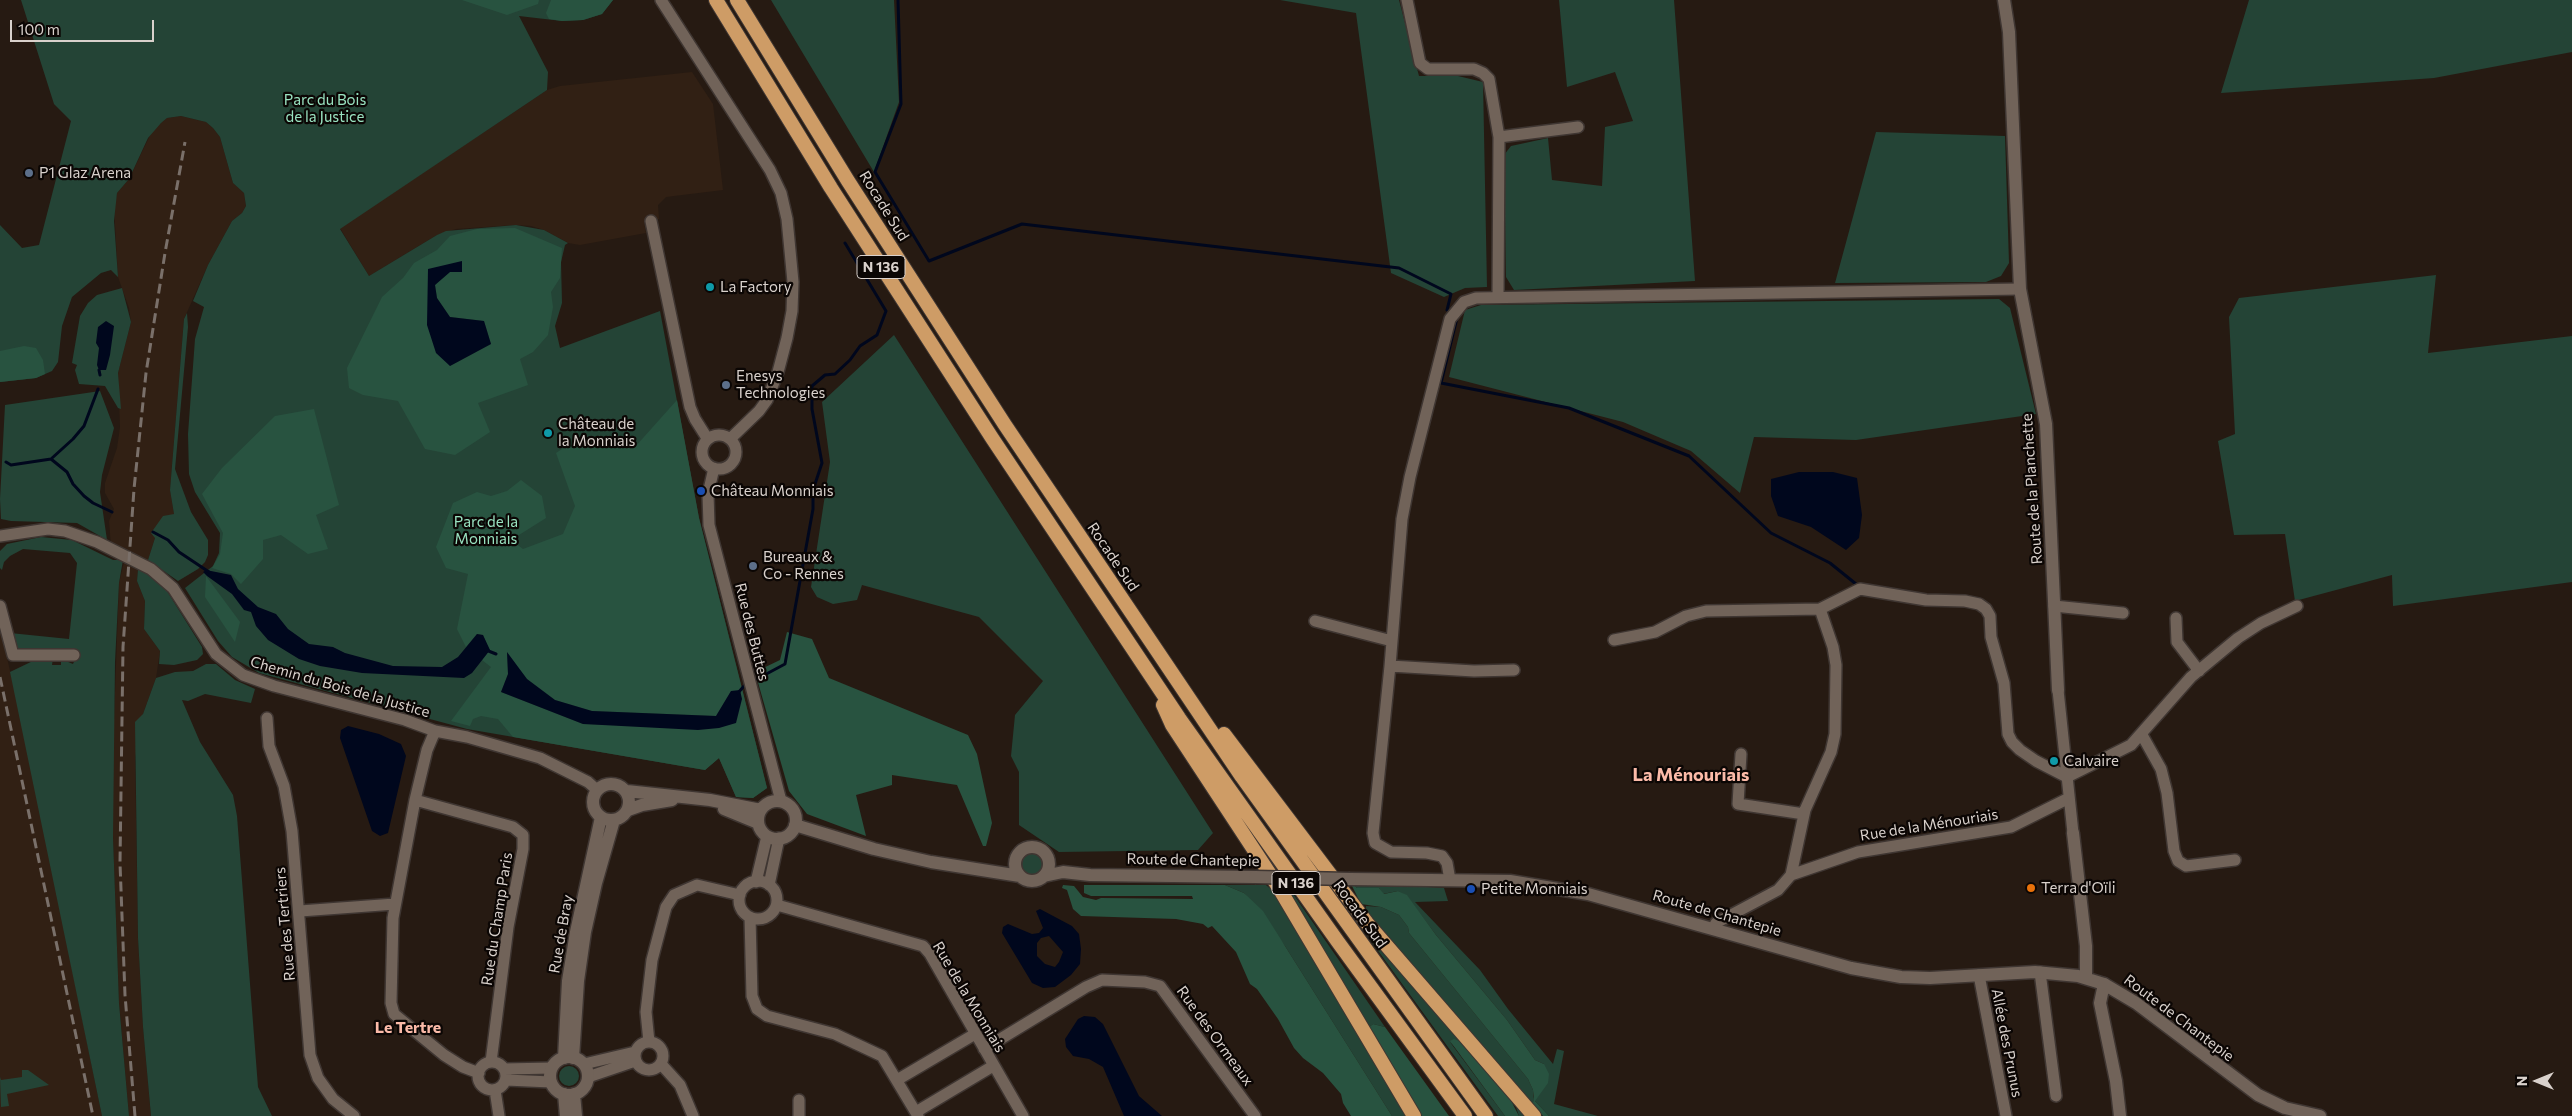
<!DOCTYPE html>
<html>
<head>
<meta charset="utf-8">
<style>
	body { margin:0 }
	#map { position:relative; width:2572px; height:1116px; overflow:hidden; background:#261a12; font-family:Commissioner,sans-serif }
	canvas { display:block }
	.north { position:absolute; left:2512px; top:1056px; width:50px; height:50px; -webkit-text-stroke:4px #0b0604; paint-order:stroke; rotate:270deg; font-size:14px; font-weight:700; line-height:20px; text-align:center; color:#d9d1cc }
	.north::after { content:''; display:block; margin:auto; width:18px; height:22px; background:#d9d1cc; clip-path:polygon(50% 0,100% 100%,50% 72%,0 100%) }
	.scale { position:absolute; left:10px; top:20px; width:144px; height:22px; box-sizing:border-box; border:2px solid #d9d1cc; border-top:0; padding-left:6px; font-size:15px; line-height:18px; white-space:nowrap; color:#d9d1cc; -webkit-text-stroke:4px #0b0604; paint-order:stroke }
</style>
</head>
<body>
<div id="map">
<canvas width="2572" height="1116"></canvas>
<div class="north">N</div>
<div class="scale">100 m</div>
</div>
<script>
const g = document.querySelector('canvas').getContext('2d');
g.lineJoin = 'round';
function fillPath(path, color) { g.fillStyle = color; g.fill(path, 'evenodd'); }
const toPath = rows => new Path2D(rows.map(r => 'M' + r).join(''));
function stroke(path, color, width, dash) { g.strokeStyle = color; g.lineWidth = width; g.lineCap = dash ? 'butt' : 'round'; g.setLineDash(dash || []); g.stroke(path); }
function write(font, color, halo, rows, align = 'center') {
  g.font = font + ' Commissioner,sans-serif'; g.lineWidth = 4.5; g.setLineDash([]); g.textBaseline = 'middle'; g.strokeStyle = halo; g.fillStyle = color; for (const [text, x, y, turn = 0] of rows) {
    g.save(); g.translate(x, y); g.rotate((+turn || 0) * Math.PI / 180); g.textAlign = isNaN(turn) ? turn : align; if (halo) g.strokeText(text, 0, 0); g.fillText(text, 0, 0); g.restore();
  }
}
const built = toPath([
	[692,72,713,104,723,190,666,197,658,205,659,219,644,222,646,233,580,245,568,243,544,230,531,226,516,225,456,229,437,235,369,276,340,228,547,90,560,86],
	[181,116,206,122,213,128,220,137,233,183,244,193,246,206,242,213,232,221,208,265,184,319,170,490,174,514,155,538,148,560,139,560,111,546,109,521,114,509,105,493,105,483,117,448,120,427,118,373,131,322,129,308,118,277,114,207,117,193,129,179,153,129,167,118],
	[124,562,138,569,137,581,145,601,144,629,160,651,156,678,143,714,135,758,138,938,143,1027,151,1116,129,1116,119,1003,113,837,113,747,119,583],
	[0,628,23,726,102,1116,0,1116]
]);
const green = toPath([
	[21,0,613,0,602,14,583,20,562,21,519,16,548,72,547,90,340,229,369,276,437,235,446,231,516,225,544,230,568,243,565,245,561,262,562,303,555,326,560,348,660,311,699,518,767,788,753,798,736,797,719,758,705,770,467,729,259,673,232,657,218,641,185,588,213,566,219,553,220,533,195,492,189,474,188,434,195,339,204,307,193,301,208,265,232,221,242,213,246,206,244,193,233,183,220,137,213,128,206,122,181,116,167,118,161,123,148,138,129,179,117,193,114,221,118,277,111,270,101,273,72,297,62,326,58,362,52,371,36,378,0,382,0,225,22,248,39,245,71,121,54,104],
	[771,0,894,0,899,102,874,172],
	[1280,0,1399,0,1419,76,1458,76,1483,82,1487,287,1465,288,1444,297,1391,273,1356,13],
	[1559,0,1674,0,1695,281,1514,290,1506,277,1504,155,1511,146,1548,138,1552,180,1602,186,1605,127,1633,121,1615,72,1567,87],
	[2249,0,2572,0,2572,52,2434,78,2221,93],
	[1876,132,2005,136,2009,263,2001,276,1986,282,1835,283],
	[2436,275,2428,353,2572,336,2572,582,2393,606,2392,575,2295,601,2285,534,2234,535,2218,441,2235,434,2229,317,2239,298],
	[122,288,131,322,118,373,121,409,118,408,105,386,79,384,75,370,77,365,72,363,80,316,88,303,97,295],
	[1999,299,2010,308,2036,414,1856,440,1754,437,1740,493,1691,451,1623,422,1449,377,1465,310,1481,305],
	[187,313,188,327,175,469,191,512,208,540,208,555,205,562,198,569,178,581,148,560,155,538,151,533,163,516,174,514,170,490,184,319],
	[894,335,1213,833,1198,850,1059,852,1019,825,1019,772,1011,756,1015,715,1043,681,979,617,862,585,857,600,833,604,817,597,811,587,830,462,822,402],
	[100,391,114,428,102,475,100,492,107,540,77,523,11,521,1,519,0,499,5,405],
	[41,537,72,540,113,560,123,560,119,583,115,662,113,837,119,1003,129,1116,102,1116,10,672,37,659,53,658,52,665,61,665,61,659,73,664,77,655,77,650,70,648,15,650,10,633,69,639,77,563,70,553,23,549,10,556,4,562,2,570,0,568,0,551,7,544],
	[138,569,147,572,167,591,202,647,203,654,197,660,174,665,159,664,160,651,144,629,145,601,137,581],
	[206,664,216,664,235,680,255,689,251,703,205,694,188,701,182,700,200,742,233,795,237,816,258,1087,272,1116,151,1116,143,1027,138,938,135,722,143,714,156,678,175,672,193,671],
	'1021 864a11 11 0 1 1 22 0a11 11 0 1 1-22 0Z',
	[1378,884,1444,888,1448,901,1415,902,1480,970,1508,1009,1553,1064,1557,1049,1564,1051,1554,1104,1598,1116,1549,1116,1535,1101,1532,1103,1384,934,1366,910,1366,906,1381,907,1399,915,1408,927,1409,933,1528,1079,1533,1090,1533,1099,1544,1064,1535,1060,1507,1020,1436,935,1407,896,1398,891,1383,894,1379,888,1357,888,1354,885],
	[1225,885,1266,885,1278,895,1407,1116,1392,1116,1285,946,1244,893],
	[1282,885,1287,885,1385,1027,1373,1024,1368,1028],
	[1331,886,1529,1116,1519,1116,1516,1107,1450,1042,1505,1116,1498,1116],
	'559 1076a10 10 0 1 1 20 0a10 10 0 1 1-20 0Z',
	[22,1070,28,1070,49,1085,7,1094,9,1106,1,1107,0,1077,1,1080,22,1077]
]);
const forest = toPath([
	[462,0,539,0,538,4,507,15],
	[551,0,613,0,602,14,583,20,562,21,549,19,546,13],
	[515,228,562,248,560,278,551,292,553,307,548,335,533,352,520,359,528,385,478,403,490,432,455,455,425,449,398,401,363,395,349,388,347,368,382,297,403,278,414,263,437,250,450,236,477,229],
	[428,269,450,272,435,285,437,298,450,317,484,321,491,344,450,366],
	[24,346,36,348,43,360,45,374,36,378,0,382,0,351],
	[677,400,699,518,767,788,753,798,736,797,719,758,705,770,513,737,498,719,481,716,473,719,470,726,451,721,491,667,482,660,489,650,483,635,477,634,466,647,457,629,468,574,446,568,436,547,453,503,477,492,491,496,507,491,521,480,542,496,546,518,511,540,523,549,563,534,575,506,556,453,577,439,635,447],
	[507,653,527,679,555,700,592,711,716,716,731,691,719,728,583,724,501,692,508,674],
	[314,409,339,505,316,515,328,549,308,554,281,535,263,540,263,559,241,584,231,574,212,568,220,554,223,533,202,494,222,468,275,416],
	[206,576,240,622,235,642,205,597],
	[787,632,812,639,829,678,968,735,977,754,992,823,986,846,983,846,957,785,892,775,892,785,856,795,866,836,807,814,789,791,755,672,780,660],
	[1063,885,1074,886,1083,897,1096,900,1101,898,1193,899,1192,896,1091,896,1084,893,1084,885,1225,885,1244,893,1263,911,1392,1116,1351,1116,1343,1103,1341,1094,1323,1073,1303,1058,1294,1048,1278,1019,1257,989,1250,984,1236,952,1212,926,1208,928,1203,924,1176,919,1081,916,1073,909,1067,890,1062,888],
	[1354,885,1357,888,1379,888,1384,894,1398,891,1407,895,1436,935,1507,1020,1535,1060,1544,1064,1549,1074,1548,1083,1535,1101,1549,1116,1543,1116,1532,1103,1534,1101,1533,1090,1528,1079,1409,933,1408,927,1399,915,1381,907,1361,904,1352,886],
	[1373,1024,1385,1027,1449,1116,1420,1116,1368,1028],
	[1454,1039,1459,1041,1508,1095,1519,1116,1505,1116,1450,1041]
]);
const water = toPath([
	[462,261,462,272,450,272,435,285,437,298,450,317,484,321,491,344,450,366,436,353,427,325,428,269],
	[106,321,114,326,110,355,106,370,99,370,97,365,99,348,96,343,98,327],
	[1799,472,1833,472,1857,478,1862,515,1859,538,1846,550,1811,527,1778,516,1771,496,1771,479],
	[206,570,231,575,238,589,258,607,276,614,288,629,309,644,333,647,345,653,393,666,442,667,458,657,477,634,483,635,490,650,472,673,464,678,362,673,320,666,299,659,268,640,256,626,251,612,244,610,232,594,207,576,203,572],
	[507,652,527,679,555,700,592,711,716,716,731,691,740,690,742,699,736,723,719,728,698,730,583,724,501,692,508,674],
	[348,726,379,734,401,744,406,756,388,833,380,836,372,831,340,738,341,730],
	[1040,909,1072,926,1079,934,1081,949,1080,964,1071,975,1055,987,1043,988,1032,983,1002,933,1003,927,1008,924,1032,934,1039,933,1043,928,1036,911],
	[1049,936,1063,952,1059,962,1055,967,1045,964,1037,956,1037,943,1041,938],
	[1084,1016,1095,1017,1103,1024,1139,1096,1162,1116,1124,1116,1103,1067,1089,1059,1073,1056,1066,1047,1065,1039,1078,1019]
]);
const stream = toPath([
	[898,0,901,104,875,172,929,261,1022,224,1399,268,1451,294,1447,310],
	[1457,318,1441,383,1569,408,1689,456,1771,533,1830,563,1856,584],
	[99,370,100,375],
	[51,459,73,439,84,426,98,389],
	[6,462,11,465,51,459,67,472,73,484,84,496,93,503,112,512],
	[153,532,168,540,179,552,209,572],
	[486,650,496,654],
	[757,679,785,664,813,509,813,490,822,463,812,409,812,386,825,375,835,374,850,360,860,346,877,335,886,311,845,243],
	[738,693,744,686]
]);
const minor = toPath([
	[661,0,770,170,781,193,787,219,793,282,792,311,787,338,778,372,767,400,759,411,730,439],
	[1407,0,1420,63,1428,69,1474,69,1483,73,1489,79,1499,137],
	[651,221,690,407,695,419,707,438],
	[1498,297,1499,137,1578,127],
	'702 452a17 17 0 1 1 34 0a17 17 0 1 1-34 0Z',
	[714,468,708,494,709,525,781,801],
	[0,536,48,529,65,531,97,542,151,569,173,588,216,654,243,675,274,686,405,720,435,731,467,737,540,758,588,782,597,790],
	[0,606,13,655,74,655],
	[2054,606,2123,613],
	[2176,618,2177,642,2199,671],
	[1315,621,1392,641],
	[1614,640,1655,632,1686,616,1706,611,1820,609,1860,589,1926,600,1965,601,1979,604,1986,609,1990,616,1991,637,2004,683,2008,734,2012,742,2020,750,2036,761,2067,777],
	[1390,666,1402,519,1410,477,1450,319,1464,302,1476,298,2020,289],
	[2058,690,2073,833],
	[267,718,269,746,284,786,292,831,310,1055,318,1078,333,1099,354,1116],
	[435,731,427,750,415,800,393,918,391,1003,394,1014,444,1055,463,1067,479,1073],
	[2142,735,2161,769,2167,793,2174,851,2178,861,2186,866,2235,860],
	[1741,754,1738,804,1804,814],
	[2067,777,2131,745,2191,677,2238,638,2261,623,2297,606],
	[415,800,513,827,523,835,523,849,508,927,491,1062],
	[1791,875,1858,852,2011,827,2069,798],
	[1450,880,1447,863,1442,856,1427,853,1391,852,1375,843,1373,833,1390,666,1474,671,1514,670],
	'739 900a19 19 0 1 1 38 0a19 19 0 1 1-38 0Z',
	[756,882,767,836],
	[769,885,779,838],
	[777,905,923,946,930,954,1023,1116],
	[300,911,395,904],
	[750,917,752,996,757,1009,767,1016,835,1034,882,1056,918,1116],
	[1713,929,1716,923,1778,890,1791,875,1805,810,1831,752,1835,734,1836,665,1833,647,1820,609],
	[2040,972,2056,1096],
	[1979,975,2006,1116],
	'635 1056a14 14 0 1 1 28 0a14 14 0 1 1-28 0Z',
	[649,1042,646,1012,652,960,666,907,674,895,697,885,740,895],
	[984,1049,1086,987,1102,980,1145,982,1160,986,1255,1116],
	'478 1076a14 14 0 1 1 28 0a14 14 0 1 1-28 0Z',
	[584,1064,635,1052],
	[661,1064,680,1085,693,1116],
	[504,1069,552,1068],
	[588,1077,635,1061],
	[506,1080,551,1082],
	[897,1080,975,1034],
	[495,1090,499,1116],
	[916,1112,993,1066],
	[799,1116,799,1100]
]);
const tertiary = toPath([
	[2004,0,2009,32,2020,289,2046,424,2058,690],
	'593 802a18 18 0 1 1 36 0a18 18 0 1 1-36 0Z',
	[627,791,710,800,761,810],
	'758 820a19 19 0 1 1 38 0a19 19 0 1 1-38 0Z',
	[724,809,758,823],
	[628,810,642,805,672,800],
	[795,825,874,849,931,862,1020,876],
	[2073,833,2086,946,2086,978],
	'1015 864a17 17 0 1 1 34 0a17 17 0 1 1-34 0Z',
	[1044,876,1063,872,1090,875,1255,877],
	[1350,879,1510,881,1588,894,1851,968,1901,977,1930,978,2035,972,2078,976,2104,984],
	'550 1076a19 19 0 1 1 38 0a19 19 0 1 1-38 0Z',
	[564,1058,568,981,576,932,601,817],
	[573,1058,578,981,585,932,596,883,614,820],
	[564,1094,566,1116],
	[574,1094,576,1116]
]);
const secondary = toPath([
	[2120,1116,2116,1081,2100,1003,2104,984,2136,1003,2258,1095,2285,1108,2320,1116]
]);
const trunk = toPath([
	[716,0,831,188,992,438,1179,718,1338,942,1465,1116],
	[737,0,848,181,1005,425,1242,777,1486,1116],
	[1163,705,1172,725,1279,888,1414,1116],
	[1224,734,1367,923,1534,1116]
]);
const rail = toPath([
	[0,677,93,1116],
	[135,1116,125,995,120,863,123,647,134,489,146,373,165,253,185,142]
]);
const tertiaryBridge = toPath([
	[1255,877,1350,879]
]);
const markers = [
	[29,173,5,"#5c6f8a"],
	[710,287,5,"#0f9aa8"],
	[726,385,5,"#5c6f8a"],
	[548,433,5,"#0f9aa8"],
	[701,491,5,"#1a4fb4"],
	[753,566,5,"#5c6f8a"],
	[2054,761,5,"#0f9aa8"],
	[2031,888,5,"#e8710a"],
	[1471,889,5,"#1a4fb4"]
];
const shields = [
	[881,267,48],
	[1296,883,48]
];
const shieldNames = [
	["N 136",881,267],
	["N 136",1296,883]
];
const parkNames = [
	["Parc du Bois",325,100],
	["de la Justice",325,117],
	["Parc de la",486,522],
	["Monniais",486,539]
];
const poiNames = [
	["P1 Glaz Arena",39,173],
	["La Factory",720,287],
	["Enesys",736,376],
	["Technologies",736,393],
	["Château de",558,424],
	["la Monniais",558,441],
	["Château Monniais",711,491],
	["Bureaux &",763,557],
	["Co - Rennes",763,574],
	["Calvaire",2064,761],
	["Terra d'Oïli",2041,888],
	["Petite Monniais",1481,889]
];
const streetNames = [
	["Rocade Sud",884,206,58],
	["Route de la Planchette",2032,489,-94],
	["Rocade Sud",1113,557,56],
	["Rue des Buttes",752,632,76],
	["Chemin du Bois de la Justice",340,687,16],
	["Rue de la Ménouriais",1929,825,-9],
	["Route de Chantepie",1193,860,1],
	["Route de Chantepie",1717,913,16],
	["Rocade Sud",1360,914,54],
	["Rue du Champ Paris",497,919,-81],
	["Rue des Tertriers",285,924,-95],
	["Rue de Bray",561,934,-80],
	["Rue de la Monniais",969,997,59],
	["Route de Chantepie",2179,1018,37],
	["Rue des Ormeaux",1215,1036,54],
	["Allée des Prunus",2007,1043,79]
];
const neighbourhoodNames = [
	["Le Tertre",408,1028]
];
const quarterNames = [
	["La Ménouriais",1691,775]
];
fillPath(built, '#312014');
fillPath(green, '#244436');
fillPath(forest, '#285340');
fillPath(water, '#00071d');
stroke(stream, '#00071d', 3);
stroke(minor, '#3f3632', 14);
stroke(tertiary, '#3f3632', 15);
stroke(secondary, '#3f3632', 15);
stroke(trunk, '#3f3632', 16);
stroke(minor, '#716359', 11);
stroke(tertiary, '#716359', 12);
stroke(secondary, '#716359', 12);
stroke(trunk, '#ce9c66', 14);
stroke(rail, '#7a706a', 3, [10, 5]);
stroke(tertiaryBridge, '#3f3632', 15, []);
stroke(tertiaryBridge, '#716359', 12);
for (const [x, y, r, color] of markers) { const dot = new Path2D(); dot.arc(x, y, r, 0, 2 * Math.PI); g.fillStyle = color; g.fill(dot); stroke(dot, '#0b0604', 2); }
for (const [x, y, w] of shields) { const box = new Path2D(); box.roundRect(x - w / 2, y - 11.5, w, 23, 4); g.fillStyle = '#0b0604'; g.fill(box); stroke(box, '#d9d1cc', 1); }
write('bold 14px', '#d9d1cc', null, shieldNames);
write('15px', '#99e2c0', '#0b0604', parkNames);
write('15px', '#d9d1cc', '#0b0604', poiNames, 'left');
write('15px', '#d9d1cc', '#0b0604', streetNames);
write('bold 16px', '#fbbaa8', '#0b0604', neighbourhoodNames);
write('bold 18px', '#fbbaa8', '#0b0604', quarterNames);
</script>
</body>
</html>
